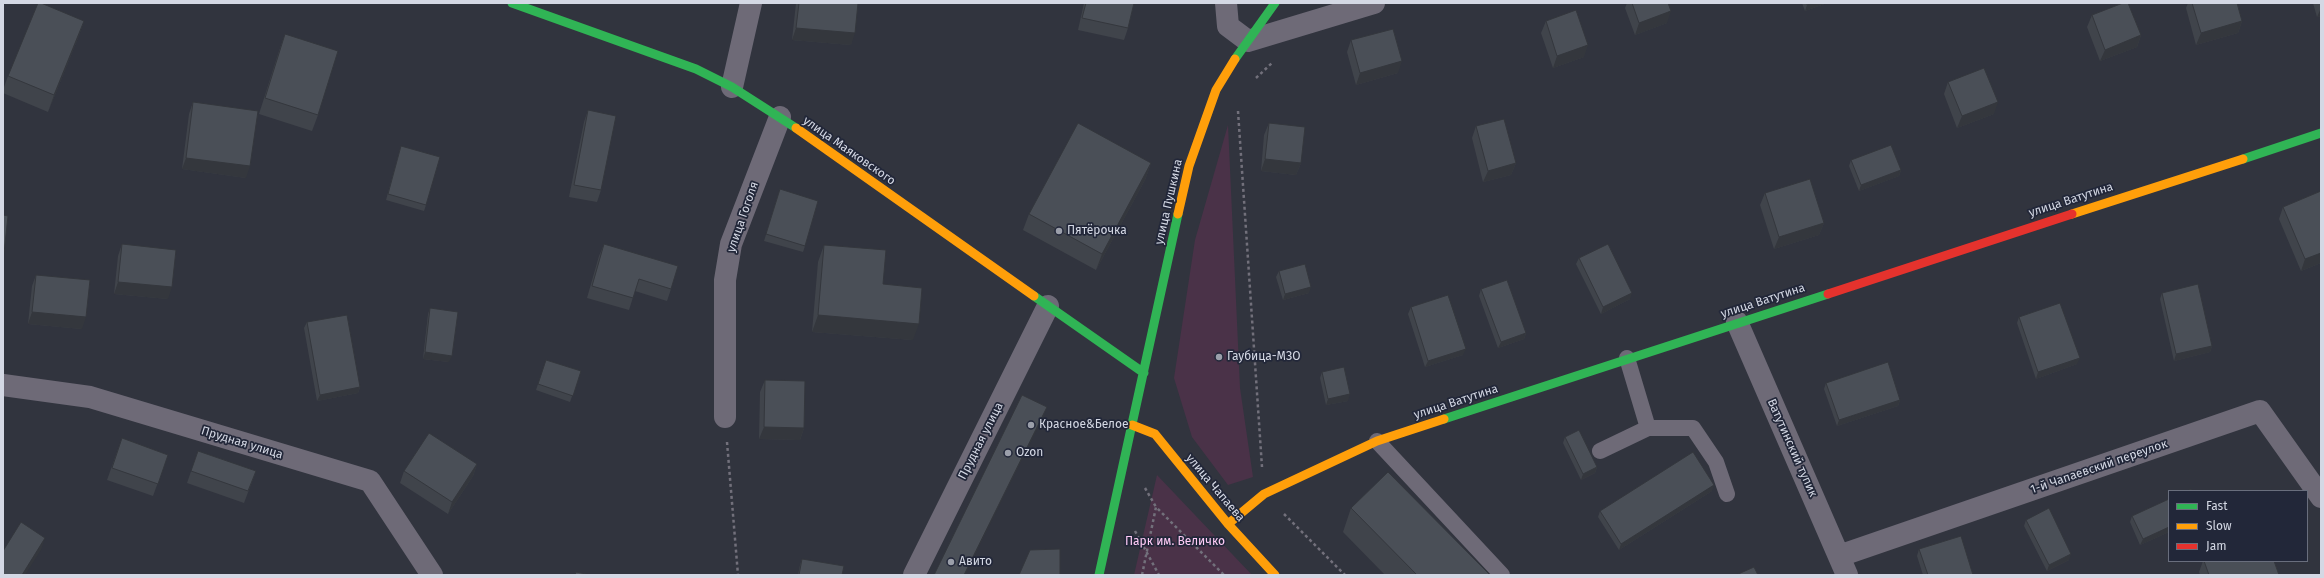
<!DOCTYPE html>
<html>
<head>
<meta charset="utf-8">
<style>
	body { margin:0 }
	#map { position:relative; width:2324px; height:578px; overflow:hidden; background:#31343e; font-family:"Fira Sans",sans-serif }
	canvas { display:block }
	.frame { position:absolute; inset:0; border:4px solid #d4d8e4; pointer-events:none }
	.legend { position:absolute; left:2168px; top:490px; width:140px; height:72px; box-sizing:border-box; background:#222739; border:1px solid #696e7d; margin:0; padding:5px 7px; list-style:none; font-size:12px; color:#d4d8e4 }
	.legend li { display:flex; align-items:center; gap:8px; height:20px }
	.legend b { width:20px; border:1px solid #696e7d }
</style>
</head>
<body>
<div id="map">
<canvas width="2324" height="578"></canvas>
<div class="frame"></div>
<ul class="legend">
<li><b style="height:5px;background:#30b455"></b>Fast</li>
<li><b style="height:5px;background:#ff9f0a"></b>Slow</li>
<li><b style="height:5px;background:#e5322d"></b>Jam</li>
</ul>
</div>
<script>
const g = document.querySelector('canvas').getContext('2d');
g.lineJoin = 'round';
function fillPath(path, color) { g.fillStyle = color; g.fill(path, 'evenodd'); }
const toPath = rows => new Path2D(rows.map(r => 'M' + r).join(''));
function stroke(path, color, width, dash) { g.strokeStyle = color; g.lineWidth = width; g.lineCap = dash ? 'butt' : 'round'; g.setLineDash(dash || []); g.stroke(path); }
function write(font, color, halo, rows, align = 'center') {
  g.font = font + ' "Fira Sans",sans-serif'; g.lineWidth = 3.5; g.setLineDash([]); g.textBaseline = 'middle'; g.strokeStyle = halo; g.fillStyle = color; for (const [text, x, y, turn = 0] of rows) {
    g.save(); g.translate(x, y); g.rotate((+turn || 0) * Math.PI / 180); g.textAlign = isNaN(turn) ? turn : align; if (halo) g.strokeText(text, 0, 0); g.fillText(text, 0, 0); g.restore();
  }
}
const green = toPath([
	[1228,125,1240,388,1253,477,1228,485,1192,437,1174,378,1195,240],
	[1157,475,1252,575,1134,575]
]);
const path = toPath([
	[1256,78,1273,62],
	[1238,111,1262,467],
	[727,442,738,575],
	[1145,488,1156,507],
	[1284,514,1345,575],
	[1135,531,1159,575],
	[1142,575,1156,507,1224,575]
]);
const lane = toPath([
	[1627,358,1648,428,1693,428,1716,462,1727,494],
	[1377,441,1502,575],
	[1600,451,1648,428]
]);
const street = toPath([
	[1226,3,1228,26,1248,41,1374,3],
	[732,87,751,3],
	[1737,322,1847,575],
	[3,385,90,397,370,481,432,575],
	[725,417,725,280,731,244,780,117],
	[1839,556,2260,411,2321,497],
	[914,575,1048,306]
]);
const fast = toPath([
	[512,3,696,69,732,87,796,128],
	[1235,59,1275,3],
	[2243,159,2321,133],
	[1034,296,1144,373],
	[1444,419,1828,294],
	[1099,575,1178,214]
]);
const slow = toPath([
	[796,128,1034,296],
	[1178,214,1189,166,1216,90,1235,59],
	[2072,214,2243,159],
	[1132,425,1155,434,1228,524,1275,575],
	[1228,524,1264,494,1377,441,1444,419]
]);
const jam = toPath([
	[1828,294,2072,214]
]);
const wall = toPath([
	[796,3,858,3,851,45,792,40],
	[1084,3,1134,3,1128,28,1124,40,1078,30],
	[1627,3,1668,3,1667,23,1635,35,1625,8],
	[1802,3,1827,3,1805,11],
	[2188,3,2237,3,2242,21,2238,33,2196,45,2186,8],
	[2313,3,2321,3,2321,16,2317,17],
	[2092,15,2141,35,2137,47,2100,61,2087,27],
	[84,21,78,38,48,112,3,93,3,90,8,76],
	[1546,21,1584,57,1553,68,1541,33],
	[285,34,318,115,312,131,259,114,279,51],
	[1351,40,1398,73,1356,85,1347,52],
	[1948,82,1994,114,1957,128,1944,94],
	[193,102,246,178,182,169,189,114],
	[588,110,601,190,597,202,569,197,584,122],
	[1269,123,1301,163,1296,175,1261,171,1264,135],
	[1476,126,1516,163,1511,175,1483,182,1472,138],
	[401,146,426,205,424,211,386,200],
	[1851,160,1901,170,1899,176,1859,191,1849,166],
	[1151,163,1145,180,1096,270,1023,230,1029,214],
	[780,189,805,246,803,252,764,241],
	[2321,191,2321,263,2301,271,2279,219,2283,207],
	[1765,193,1824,223,1819,235,1774,249,1760,205],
	[122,244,168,299,114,294,118,256],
	[604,244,671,289,667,301,635,291,629,310,587,298,599,256],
	[824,245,883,284,913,340,812,332,818,262],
	[1579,258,1630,299,1601,314,1576,264],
	[1279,271,1309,293,1283,300,1276,277],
	[36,275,82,329,28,324,32,286],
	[1481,289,1526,333,1524,339,1498,348,1479,296],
	[2162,293,2212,346,2210,352,2174,361,2160,299],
	[1411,307,1463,355,1425,367,1408,314],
	[430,308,449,362,423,359,428,314],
	[2019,317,2077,364,2036,379,2017,323],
	[307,322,360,387,358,393,317,401,304,328],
	[546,360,581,371,570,402,536,390],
	[1322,372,1348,401,1326,405,1320,378],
	[765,380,804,428,800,440,759,439,760,392],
	[1826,383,1900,400,1898,406,1837,426,1824,389],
	[1565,437,1597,467,1595,473,1581,480,1563,443],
	[122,438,168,455,153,496,107,480],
	[198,451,256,471,244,503,187,483],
	[477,464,473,476,448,514,400,483,404,471],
	[1712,491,1619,550,1598,517,1600,511],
	[2169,499,2169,532,2140,545,2130,522,2132,516],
	[1351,508,1490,575,1385,575,1343,532],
	[2026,520,2069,560,2047,571,2024,526],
	[1919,549,1973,575,1923,575,1917,556],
	[802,559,842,575,798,575,800,565],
	[2203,561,2274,561,2279,575,2200,575,2199,572]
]);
const shadedWall = toPath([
	[1813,3,1827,3,1805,11,1807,5],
	[2321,8,2321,16,2317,17],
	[1671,11,1667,23,1635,35,1639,23],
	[84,21,78,38,48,112,54,95],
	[2242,21,2238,33,2196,45,2201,33],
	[796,28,855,33,851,45,792,40],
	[2141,35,2137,47,2100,61,2105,50],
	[1588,45,1584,57,1553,68,1557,56],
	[1402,61,1398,73,1356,85,1360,73],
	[1998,102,1994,114,1957,128,1962,116],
	[186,158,250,166,246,178,182,169],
	[1265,159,1301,163,1296,175,1261,171],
	[1151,163,1145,180,1096,270,1102,254],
	[1516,163,1511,175,1483,182,1488,171],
	[1901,170,1899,176,1859,191,1861,185],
	[1824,223,1819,235,1774,249,1779,237],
	[2321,253,2321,263,2301,271,2305,259],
	[118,282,172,287,168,299,114,294],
	[1311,287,1309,293,1283,300,1285,294],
	[1632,293,1630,299,1601,314,1603,307],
	[32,312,86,317,82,329,28,324],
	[818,315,919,324,913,340,812,332],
	[1526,333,1524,339,1498,348,1501,342],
	[2212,346,2210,352,2174,361,2176,354],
	[1466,349,1463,355,1425,367,1428,361],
	[425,352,452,356,449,362,423,359],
	[2080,358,2077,364,2036,379,2038,372],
	[360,387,358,393,317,401,320,395],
	[1350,394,1348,401,1326,405,1328,399],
	[1900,400,1898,406,1837,426,1839,420],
	[1047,407,1045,413,965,575,964,575],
	[764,427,804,428,800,440,759,439],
	[477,464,473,476,448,514,452,502],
	[1597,467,1595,473,1581,480,1583,474],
	[1714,485,1712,491,1619,550,1621,544],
	[2169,527,2169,532,2140,545,2143,539],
	[45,538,41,550,25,575,22,575],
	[2071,554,2069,560,2047,571,2049,565]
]);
const building = toPath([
	[38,3,41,3,84,21,54,95,8,76,38,3],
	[799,3,858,3,855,33,796,28,799,3],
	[1086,3,1134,3,1128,28,1082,18,1086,3],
	[1632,3,1668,3,1671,11,1639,23,1632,3],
	[1807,3,1813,3,1807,5,1807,3],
	[2123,3,2128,3,2141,35,2105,50,2092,15,2123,3],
	[2192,3,2237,3,2242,21,2201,33,2192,3],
	[1576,10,1588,45,1557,56,1546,21,1576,10],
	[1393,29,1402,61,1360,73,1351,40,1393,29],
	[285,34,338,51,318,115,265,98,285,34],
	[1984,68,1998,102,1962,116,1948,82,1984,68],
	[193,102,258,111,250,166,186,158,193,102],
	[588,110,616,116,601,190,574,185,588,110],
	[1504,119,1516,163,1488,171,1476,126,1504,119],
	[1078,123,1151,163,1102,254,1029,214,1078,123],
	[1269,123,1305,127,1301,163,1265,159,1269,123],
	[1891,145,1901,170,1861,185,1851,160,1891,145],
	[401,146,440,157,426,205,388,194,401,146],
	[1810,179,1824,223,1779,237,1765,193,1810,179],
	[780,189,818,201,805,246,766,234,780,189],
	[2321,191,2321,253,2305,259,2283,207,2321,191],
	[3,215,8,216,4,253,3,253,3,215],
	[122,244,176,250,172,287,118,282,122,244],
	[604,244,678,266,671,289,639,279,633,298,592,286,604,244],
	[1608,244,1632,293,1603,307,1579,258,1608,244],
	[824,245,886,250,883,284,922,288,919,324,818,315,824,245],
	[1305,264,1311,287,1285,294,1279,271,1305,264],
	[36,275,90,280,86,317,32,312,36,275],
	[1507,280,1526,333,1501,342,1481,289,1507,280],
	[2198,284,2212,346,2176,354,2162,293,2198,284],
	[1448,295,1466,349,1428,361,1411,307,1448,295],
	[2060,303,2080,358,2038,372,2019,317,2060,303],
	[430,308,458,312,452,356,425,352,430,308],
	[347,315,360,387,320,395,307,322,347,315],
	[546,360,581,371,573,396,538,384,546,360],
	[1888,362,1900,400,1839,420,1826,383,1888,362],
	[1344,367,1350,394,1328,399,1322,372,1344,367],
	[765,380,805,381,804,428,764,427,765,380],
	[1022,395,1047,407,964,575,934,575,1022,395],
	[1579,430,1597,467,1583,474,1565,437,1579,430],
	[429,433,477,464,452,502,404,471,429,433],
	[122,438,168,455,158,484,112,468,122,438],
	[198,451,256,471,248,491,191,471,198,451],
	[1693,452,1714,485,1621,544,1600,511,1693,452],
	[1388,472,1490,575,1417,575,1351,508,1388,472],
	[2191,489,2192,491,2187,491,2191,489],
	[2169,499,2169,527,2143,539,2132,516,2169,499],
	[2049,508,2071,554,2049,565,2026,520,2049,508],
	[21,522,45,538,22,575,3,575,3,551,21,522],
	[1961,536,1973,575,1928,575,1919,549,1961,536],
	[1060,549,1060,575,1019,575,1030,550,1060,549],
	[802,559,844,566,842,575,799,575,802,559],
	[2204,561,2274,561,2279,575,2209,575,2204,561],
	[1754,567,1758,575,1736,575,1754,567],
	[576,572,591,575,575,575,576,572]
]);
const markers = [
	[1059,231,4,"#9b9faa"],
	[1219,357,4,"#9b9faa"],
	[1031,425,4,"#9b9faa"],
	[1008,453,4,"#9b9faa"],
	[951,562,4,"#9b9faa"]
];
const streetNames = [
	["улица Маяковского",849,151,35],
	["улица Ватутина",2071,200,-18],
	["улица Пушкина",1169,202,-77],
	["улица Гоголя",743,217,-71],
	["улица Ватутина",1763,301,-18],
	["улица Ватутина",1456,402,-18],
	["Прудная улица",981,441,-63],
	["Прудная улица",242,443,17],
	["Ватутинский тупик",1792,448,66],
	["1-й Чапаевский переулок",2099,467,-19],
	["улица Чапаева",1215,488,50]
];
const poiNames = [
	["Пятёрочка",1067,231],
	["Гаубица-МЗО",1227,357],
	["Красное&Белое",1039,425],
	["Ozon",1016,453],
	["Авито",959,562]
];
const parkNames = [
	["Парк им. Величко",1175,542]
];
fillPath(green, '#4a3248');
stroke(path, '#72707b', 2.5, [3, 3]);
stroke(lane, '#6e6a77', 16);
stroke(street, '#6e6a77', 22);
stroke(fast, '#30b455', 9);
stroke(slow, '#ff9f0a', 9);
stroke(jam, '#e5322d', 9);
fillPath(wall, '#40444b');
fillPath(shadedWall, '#34373d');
fillPath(building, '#4a4f57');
stroke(building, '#34373d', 1);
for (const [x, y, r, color] of markers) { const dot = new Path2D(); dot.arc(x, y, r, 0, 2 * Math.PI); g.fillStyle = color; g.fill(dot); stroke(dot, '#222739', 1.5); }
write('12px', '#d4d8e4', '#222739', streetNames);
write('12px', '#d4d8e4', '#222739', poiNames, 'left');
write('12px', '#ffccf7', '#222739', parkNames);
</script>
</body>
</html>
